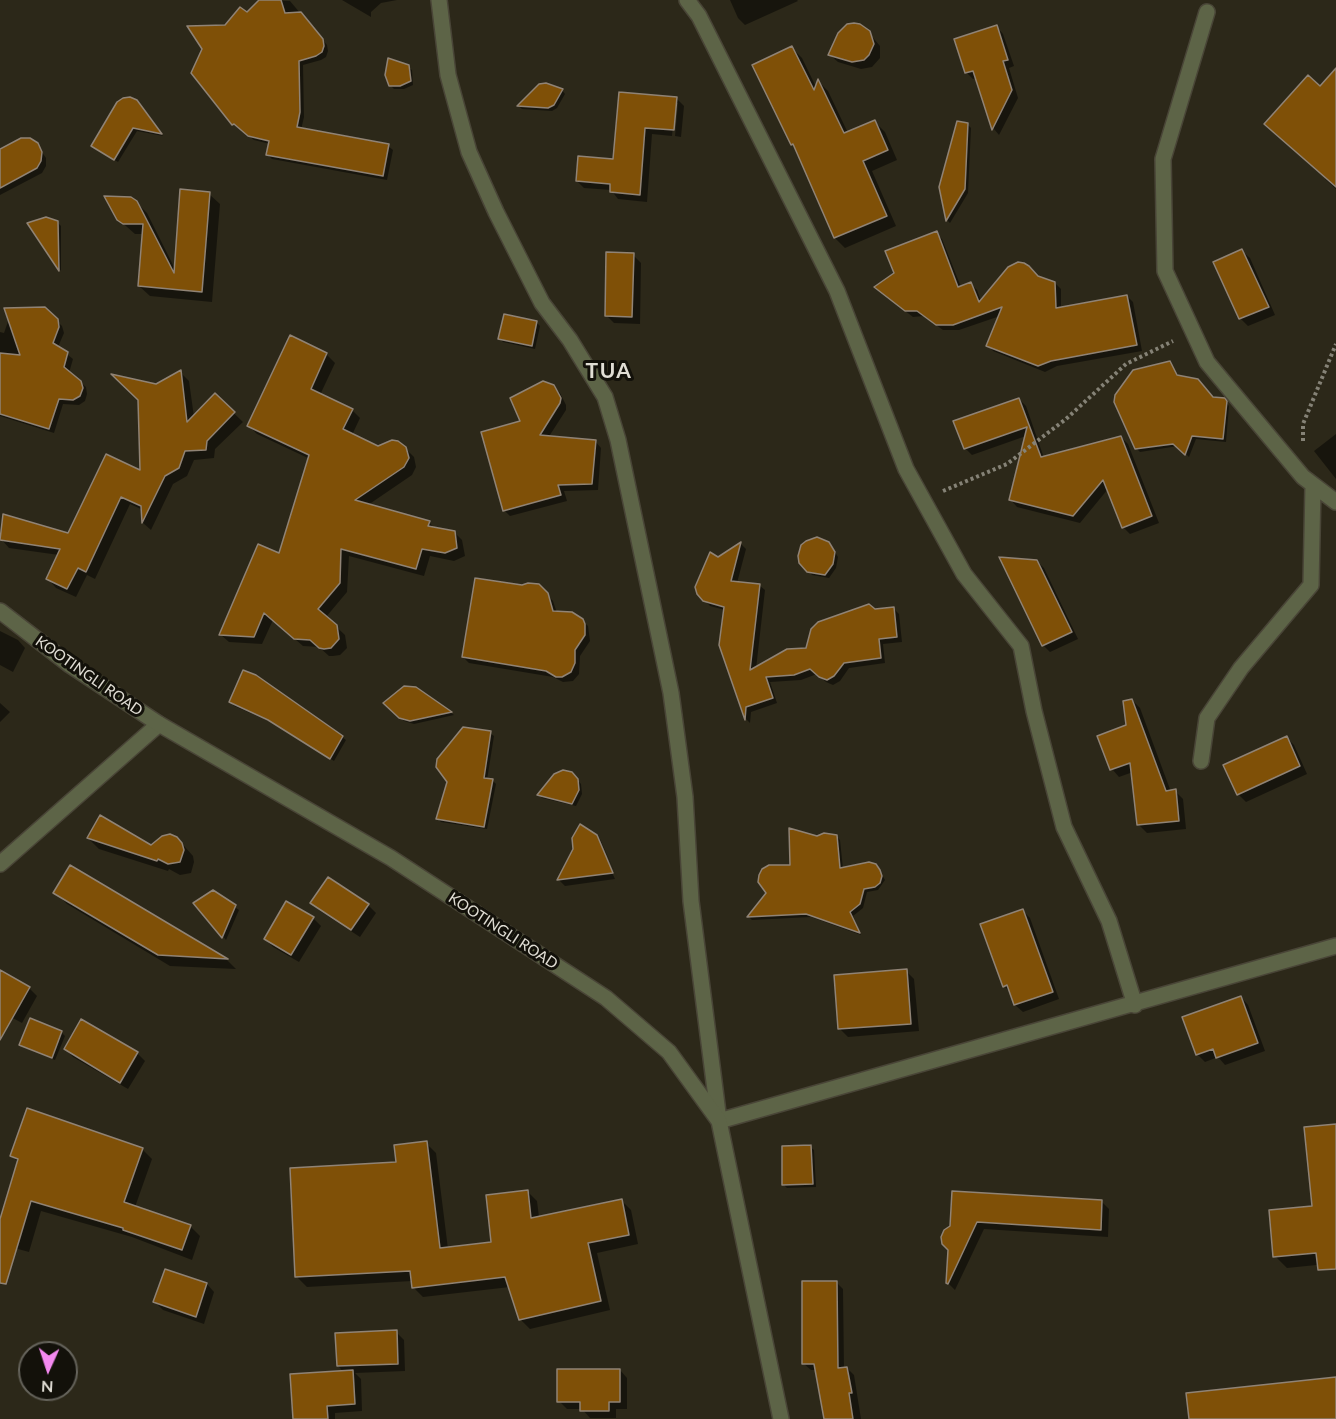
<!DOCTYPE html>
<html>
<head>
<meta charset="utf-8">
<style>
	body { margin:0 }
	#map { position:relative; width:1336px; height:1419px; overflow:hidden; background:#2c2819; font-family:Lato,sans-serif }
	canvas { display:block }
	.north { position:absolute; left:18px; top:1341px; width:60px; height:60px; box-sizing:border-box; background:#13110a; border:2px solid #65635b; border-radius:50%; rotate:183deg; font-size:16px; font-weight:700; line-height:24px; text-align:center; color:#e0ddd4 }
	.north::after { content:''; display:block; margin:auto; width:21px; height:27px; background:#f489f0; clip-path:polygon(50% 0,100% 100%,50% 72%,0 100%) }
</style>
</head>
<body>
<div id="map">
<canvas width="1336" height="1419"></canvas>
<div class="north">N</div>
</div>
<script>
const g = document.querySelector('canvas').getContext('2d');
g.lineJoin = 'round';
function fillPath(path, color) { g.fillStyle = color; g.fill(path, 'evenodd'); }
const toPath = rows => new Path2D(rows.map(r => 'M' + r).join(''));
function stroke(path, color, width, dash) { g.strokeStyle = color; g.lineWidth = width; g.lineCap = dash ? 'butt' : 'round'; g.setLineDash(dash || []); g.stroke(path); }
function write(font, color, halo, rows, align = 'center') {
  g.font = font + ' Lato,sans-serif'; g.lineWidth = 6; g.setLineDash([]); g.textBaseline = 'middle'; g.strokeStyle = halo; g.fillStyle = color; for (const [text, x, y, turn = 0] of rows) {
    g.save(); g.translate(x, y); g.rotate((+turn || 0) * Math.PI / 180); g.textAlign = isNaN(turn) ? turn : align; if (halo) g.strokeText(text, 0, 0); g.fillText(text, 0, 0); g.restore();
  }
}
const shadow = toPath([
	[261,0,290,1,327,45,328,51,326,57,321,60,303,65,304,117,301,130,388,146,393,150,387,180,272,159,267,154,270,144,254,140,233,124,226,26,247,14],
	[342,0,397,0,381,3,371,12,371,17],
	[730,0,797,0,798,1,745,25,738,18],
	[997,27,1003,34,1014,66,1009,68,1018,98,999,135,994,129,977,78,973,79,966,72],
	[869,33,880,46,880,58,872,67,861,69,838,62,830,55],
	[792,48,802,58,816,87,819,82,828,91,848,133,875,122,885,132,897,160,872,171,896,226,845,248,835,238,796,148,793,144],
	[408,67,412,70,413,85,404,89,394,89,390,85],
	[539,86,562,90,565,94,557,108,552,111,522,109,519,106],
	[1320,88,1336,93,1336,189,1325,179],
	[620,93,676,98,684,106,681,137,675,136,678,103,675,103,672,136,652,134,647,202,618,199,611,190,584,188,577,181,614,161],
	[140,106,163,136,137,131,118,162,93,146],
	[967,124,971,128,968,193,950,223,947,220,941,187],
	[37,145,46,158,46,166,42,173,0,195,0,166],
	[209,194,220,204,212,302,150,296,139,286,144,234,135,234,118,219,136,202,147,213,175,269],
	[57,222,61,226,61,271,29,223],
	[936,233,942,239,961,287,971,284,977,290,981,301,1039,278,1055,283,1061,289,1061,308,1127,296,1133,302,1142,351,1057,366,1045,372,993,351,988,345,1000,316,959,330,943,330,924,316,913,317,882,293,896,274],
	[1242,251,1250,258,1275,315,1248,326,1241,319,1215,263],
	[633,255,641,263,640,324,614,323,606,315],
	[44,309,62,326,64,333,58,347,73,359,69,373,86,387,87,394,85,401,79,405,63,404,54,433,0,416,0,332,4,333,12,310],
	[536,322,540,326,535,349,503,342,500,339],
	[290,337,327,355,335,363,320,395,352,410,360,418,352,435,378,448,405,448,414,457,416,467,412,475,368,505,429,522,435,529,454,532,462,540,465,556,454,561,430,556,424,576,349,556,347,592,326,617,345,635,347,648,340,655,333,656,329,656,319,647,303,646,273,620,262,644,229,642,221,635,280,555,310,459,257,434,248,425],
	[1173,367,1178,377,1213,399,1224,400,1229,406,1226,442,1196,439,1189,457,1178,446,1140,452,1136,448],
	[180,372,189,381,194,417,215,395,243,422,215,449,214,458,194,460,187,476,173,484,151,530,143,523,143,510,130,504,95,579,87,575,76,597,56,588,48,579,59,555,9,548,1,539,69,535,142,472,156,385],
	[553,386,560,393,566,405,566,410,548,438,595,441,601,448,598,490,564,491,567,501,510,516,504,510,522,422],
	[1019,399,1026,406,1044,458,1121,437,1128,444,1159,523,1130,534,1123,527,1108,489,1080,523,1017,507,1010,499,1026,436,972,455,965,448],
	[1336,434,1336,479,1314,451],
	[741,544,746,549,737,583,759,585,765,590,756,669,807,649,874,610,893,608,899,614,902,642,883,644,885,663,849,668,840,681,833,685,826,682,817,674,801,680,770,682,777,703,751,712,750,723,746,719,721,644,725,610,710,606,698,593,718,559],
	[832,547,838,557,836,568,829,578,812,575,801,562],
	[1037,561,1044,568,1078,639,1050,652,1043,645],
	[539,586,553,601,557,613,582,620,588,626,590,641,580,656,579,674,573,681,563,682,553,677,469,663,463,657,522,587],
	[0,631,18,640,25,648,13,672,0,665],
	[415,688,451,713,454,715,414,724,404,721,385,703],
	[1132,700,1140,708,1171,792,1175,791,1183,799,1186,829,1147,833,1139,825,1133,772,1119,777,1112,769,1127,726],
	[231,702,342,737,346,740,334,761,273,723,234,706],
	[0,703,10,712,0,722],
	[490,733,494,736,487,780,492,780,496,784,487,829,441,822,437,818],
	[1286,737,1294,745,1307,774,1246,802,1238,794],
	[571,773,581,784,582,794,576,806,542,798,539,794],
	[594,834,615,879,565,886,559,880,574,850],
	[837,837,840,840,843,869,879,869,885,880,878,890,867,892,863,908,853,916,861,935,811,917,752,920,749,917,791,866],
	[88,838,151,847,177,838,193,856,194,862,191,873,180,875,169,869,168,871,99,849],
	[599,838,600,839,618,879],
	[71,867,227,960,236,969,170,966,67,904,55,892],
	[329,879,368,905,376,913,360,937,320,911,312,903],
	[213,892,239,910,226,940,195,903],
	[1022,910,1030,918,1059,999,1023,1012,1015,1005,1011,993,1004,986],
	[313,918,321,926,299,962,273,947,265,939],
	[906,971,914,979,919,1031,848,1037,840,1029],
	[0,972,29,988,37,996,22,1023,0,1011],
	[1241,997,1248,1005,1265,1051,1225,1065,1218,1057,1205,1062,1197,1054],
	[31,1020,62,1033,65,1036,55,1060,25,1048,21,1044],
	[82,1021,137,1053,145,1061,128,1089,73,1057,65,1049],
	[1336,1125,1336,1263,1287,1268,1275,1256,1313,1208],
	[426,1143,436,1153,448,1249,493,1244,527,1191,537,1201,539,1217,621,1200,631,1210,638,1244,597,1253,610,1310,530,1329,520,1319,510,1287,423,1297,414,1288,412,1281,307,1287,297,1277,398,1164],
	[810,1147,814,1150,816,1187,787,1188,784,1185],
	[142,1149,152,1159,135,1207,190,1226,200,1236,192,1260,132,1237,41,1211,29,1252,7,1246,0,1239,0,1224,18,1162,12,1156],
	[954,1192,1102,1202,1109,1209,1108,1237,984,1229,955,1290,948,1283],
	[166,1270,207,1284,214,1292,204,1324,163,1310,155,1302],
	[836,1282,843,1289,844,1369,847,1368,854,1375,861,1419,825,1419,817,1370,811,1370,804,1364],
	[396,1332,404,1340,405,1371,355,1373,361,1379,362,1411,335,1413,335,1419,294,1419,344,1372,338,1366],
	[620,1370,627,1378,627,1409,616,1409,616,1418,590,1418,582,1409,567,1409,559,1401]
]);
const building = toPath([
	[259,0,281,0,285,13,301,12,323,39,324,46,322,52,316,56,299,61,300,112,297,127,389,144,383,176,266,155,269,141,248,136,234,124,232,125,191,73,202,49,187,26,225,25,240,7,247,12,259,0],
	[854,23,860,24,870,31,874,44,869,55,864,60,852,62,828,55,838,33,847,24,854,23],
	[997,25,1008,60,1003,61,1012,90,992,130,973,71,965,73,954,39,997,25],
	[792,46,814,90,818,79,844,133,875,120,888,150,863,161,887,216,834,238,793,144,791,145,752,65,792,46],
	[388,58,409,65,411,81,400,86,389,86,385,75,388,58],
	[1336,68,1336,187,1264,124,1308,75,1320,86,1336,68],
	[546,83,563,89,554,105,548,108,517,106,539,84,546,83],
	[619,92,677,97,674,130,645,128,640,195,610,192,610,184,576,181,578,156,613,159,619,92],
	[130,97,137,100,162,134,133,128,114,160,91,146,117,102,123,98,130,97],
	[957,121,968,123,965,189,946,221,939,187,957,121],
	[21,138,30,138,38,143,42,152,41,161,37,168,0,188,0,149,21,138],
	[180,189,210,192,202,292,138,286,143,224,123,224,117,220,104,196,131,197,137,201,174,273,180,189],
	[46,217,58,221,59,271,27,223,46,217],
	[937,231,958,287,971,282,979,302,1008,267,1018,262,1024,263,1029,266,1038,276,1055,282,1056,308,1127,295,1137,345,1051,361,1038,366,986,346,1002,307,953,325,936,325,917,311,905,311,874,287,894,273,885,251,937,231],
	[1242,249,1269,307,1239,319,1213,262,1242,249],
	[606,252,634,253,632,317,605,316,606,252],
	[45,307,58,319,59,327,53,343,68,352,64,367,81,381,83,388,80,396,73,400,59,399,49,429,0,414,0,353,20,355,4,308,45,307],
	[504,314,537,321,532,346,498,339,504,314],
	[290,335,327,353,311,389,353,409,343,429,378,446,392,440,398,441,406,447,409,458,404,467,355,500,430,521,428,526,455,531,457,548,445,553,422,549,416,569,341,549,340,583,318,609,337,625,339,639,331,648,324,649,319,648,310,640,294,639,264,613,254,637,219,635,258,544,279,553,309,455,247,426,290,335],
	[1170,361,1177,375,1198,379,1213,397,1225,398,1227,401,1223,439,1192,436,1185,455,1173,444,1135,449,1114,402,1115,395,1133,370,1170,361],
	[181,370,187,422,215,393,235,412,207,441,206,450,185,451,179,468,165,476,142,523,141,506,121,497,86,572,78,568,67,589,46,579,60,549,0,540,3,514,68,533,106,454,140,470,138,400,111,374,156,384,181,370],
	[543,381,554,385,561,398,560,403,540,435,596,440,592,484,558,485,561,495,503,511,481,432,520,421,510,398,543,381],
	[1019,398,1041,457,1121,436,1152,516,1122,528,1103,480,1073,516,1009,500,1027,427,964,449,953,421,1019,398],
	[817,537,829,542,835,552,833,564,825,575,807,572,799,563,798,556,801,545,806,541,817,537],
	[741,542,731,581,760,584,750,670,787,649,806,648,811,629,818,622,869,604,875,609,894,607,897,637,879,639,881,658,844,663,834,676,827,680,819,677,810,669,794,675,766,677,773,698,746,707,745,720,719,645,724,607,703,601,697,594,695,587,710,552,718,557,741,542],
	[999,557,1037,560,1072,632,1042,646,999,557],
	[475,578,522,585,528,583,539,584,548,593,553,611,572,612,583,619,585,624,585,635,575,650,575,663,571,672,562,677,556,677,546,671,462,657,475,578],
	[243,670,256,675,343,736,330,759,268,720,229,702,243,670],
	[404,686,416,687,452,712,410,721,399,718,383,703,404,686],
	[1132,699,1166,791,1176,789,1179,821,1137,825,1130,763,1110,770,1097,736,1126,725,1123,701,1132,699],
	[463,727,491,731,484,778,493,779,484,827,436,819,447,782,436,767,437,759,463,727],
	[1287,736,1300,766,1237,795,1223,765,1287,736],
	[563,770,572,772,578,779,579,790,572,804,537,795,554,774,563,770],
	[100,815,151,845,162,836,170,834,177,837,182,843,184,850,180,862,168,864,158,859,157,861,87,838,100,815],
	[580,824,597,835,613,873,557,880,573,849,572,838,580,824],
	[789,828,817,836,824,833,837,835,840,868,869,862,876,864,880,870,882,876,880,883,875,887,864,889,860,904,850,912,860,933,806,914,747,917,766,893,758,882,759,875,762,869,769,865,790,865,789,828],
	[70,865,97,881,228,959,158,955,53,893,70,865],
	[328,877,369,904,351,930,310,903,328,877],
	[213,890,236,905,222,938,193,903,213,890],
	[286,901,314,917,291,955,264,939,286,901],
	[1023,909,1053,992,1014,1005,1007,985,1003,987,980,924,1023,909],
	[907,969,911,1024,838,1029,834,975,907,969],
	[0,970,30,987,0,1040,0,970],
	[1241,996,1258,1043,1216,1058,1213,1049,1196,1055,1182,1017,1241,996],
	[30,1018,62,1031,52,1058,19,1045,30,1018],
	[81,1019,138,1052,120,1083,64,1049,81,1019],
	[27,1108,143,1148,124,1202,191,1225,182,1250,123,1230,123,1228,31,1201,6,1284,0,1283,0,1219,18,1159,10,1156,27,1108],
	[1336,1124,1336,1269,1318,1270,1316,1253,1273,1257,1269,1210,1312,1206,1304,1127,1336,1124],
	[427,1141,440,1248,491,1242,486,1195,528,1190,531,1218,622,1199,629,1235,588,1243,601,1301,519,1320,505,1277,412,1288,410,1271,295,1277,290,1168,396,1162,394,1145,427,1141],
	[811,1145,813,1184,782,1185,782,1146,811,1145],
	[952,1191,1102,1200,1101,1230,977,1222,948,1284,946,1283,948,1250,942,1244,941,1237,944,1230,950,1226,952,1191],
	[165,1269,207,1283,196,1317,153,1302,165,1269],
	[802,1281,837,1281,838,1368,847,1367,852,1393,849,1393,853,1419,824,1419,814,1364,802,1364,802,1281],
	[397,1330,398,1364,337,1366,335,1333,397,1330],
	[557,1369,620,1369,620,1402,609,1402,609,1411,580,1411,580,1402,557,1402,557,1369],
	[353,1370,355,1404,327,1406,328,1419,293,1419,290,1374,353,1370],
	[1336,1377,1336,1419,1189,1419,1186,1393,1336,1377]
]);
const path = toPath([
	[1303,441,1303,424,1336,344],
	[943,491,1007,464,1066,419,1126,364,1173,341]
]);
const minor = toPath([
	[439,0,448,75,469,152,496,212,542,303,570,340,605,397,618,440,671,693,685,797,691,901,719,1121,1336,946],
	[687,0,699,16,837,291,906,469,964,574,1021,646,1034,711,1064,827,1109,921,1135,1005],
	[1207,12,1163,159,1165,271,1207,362,1303,477,1336,502],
	[1201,761,1207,718,1241,668,1311,585,1313,485],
	[0,864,159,724]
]);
const tertiary = toPath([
	[0,611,70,665,159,724,391,858,606,998,669,1052,719,1121,781,1419]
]);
const streetNames = [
	["KOOTINGLI ROAD",89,676,35],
	["KOOTINGLI ROAD",503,931,33]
];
const districtNames = [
	["TUA",609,371]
];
fillPath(shadow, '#0007');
fillPath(building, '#7f5007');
stroke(building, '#908375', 1.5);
stroke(minor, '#494537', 18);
stroke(tertiary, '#494537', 18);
stroke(path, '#858276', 4, [3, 3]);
stroke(minor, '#5d6447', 15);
stroke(tertiary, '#5d6447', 15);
write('15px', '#e0ddd4', '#13110a', streetNames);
g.letterSpacing = '1.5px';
write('bold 21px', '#e0ddd4', '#13110a', districtNames);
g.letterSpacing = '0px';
</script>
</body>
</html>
